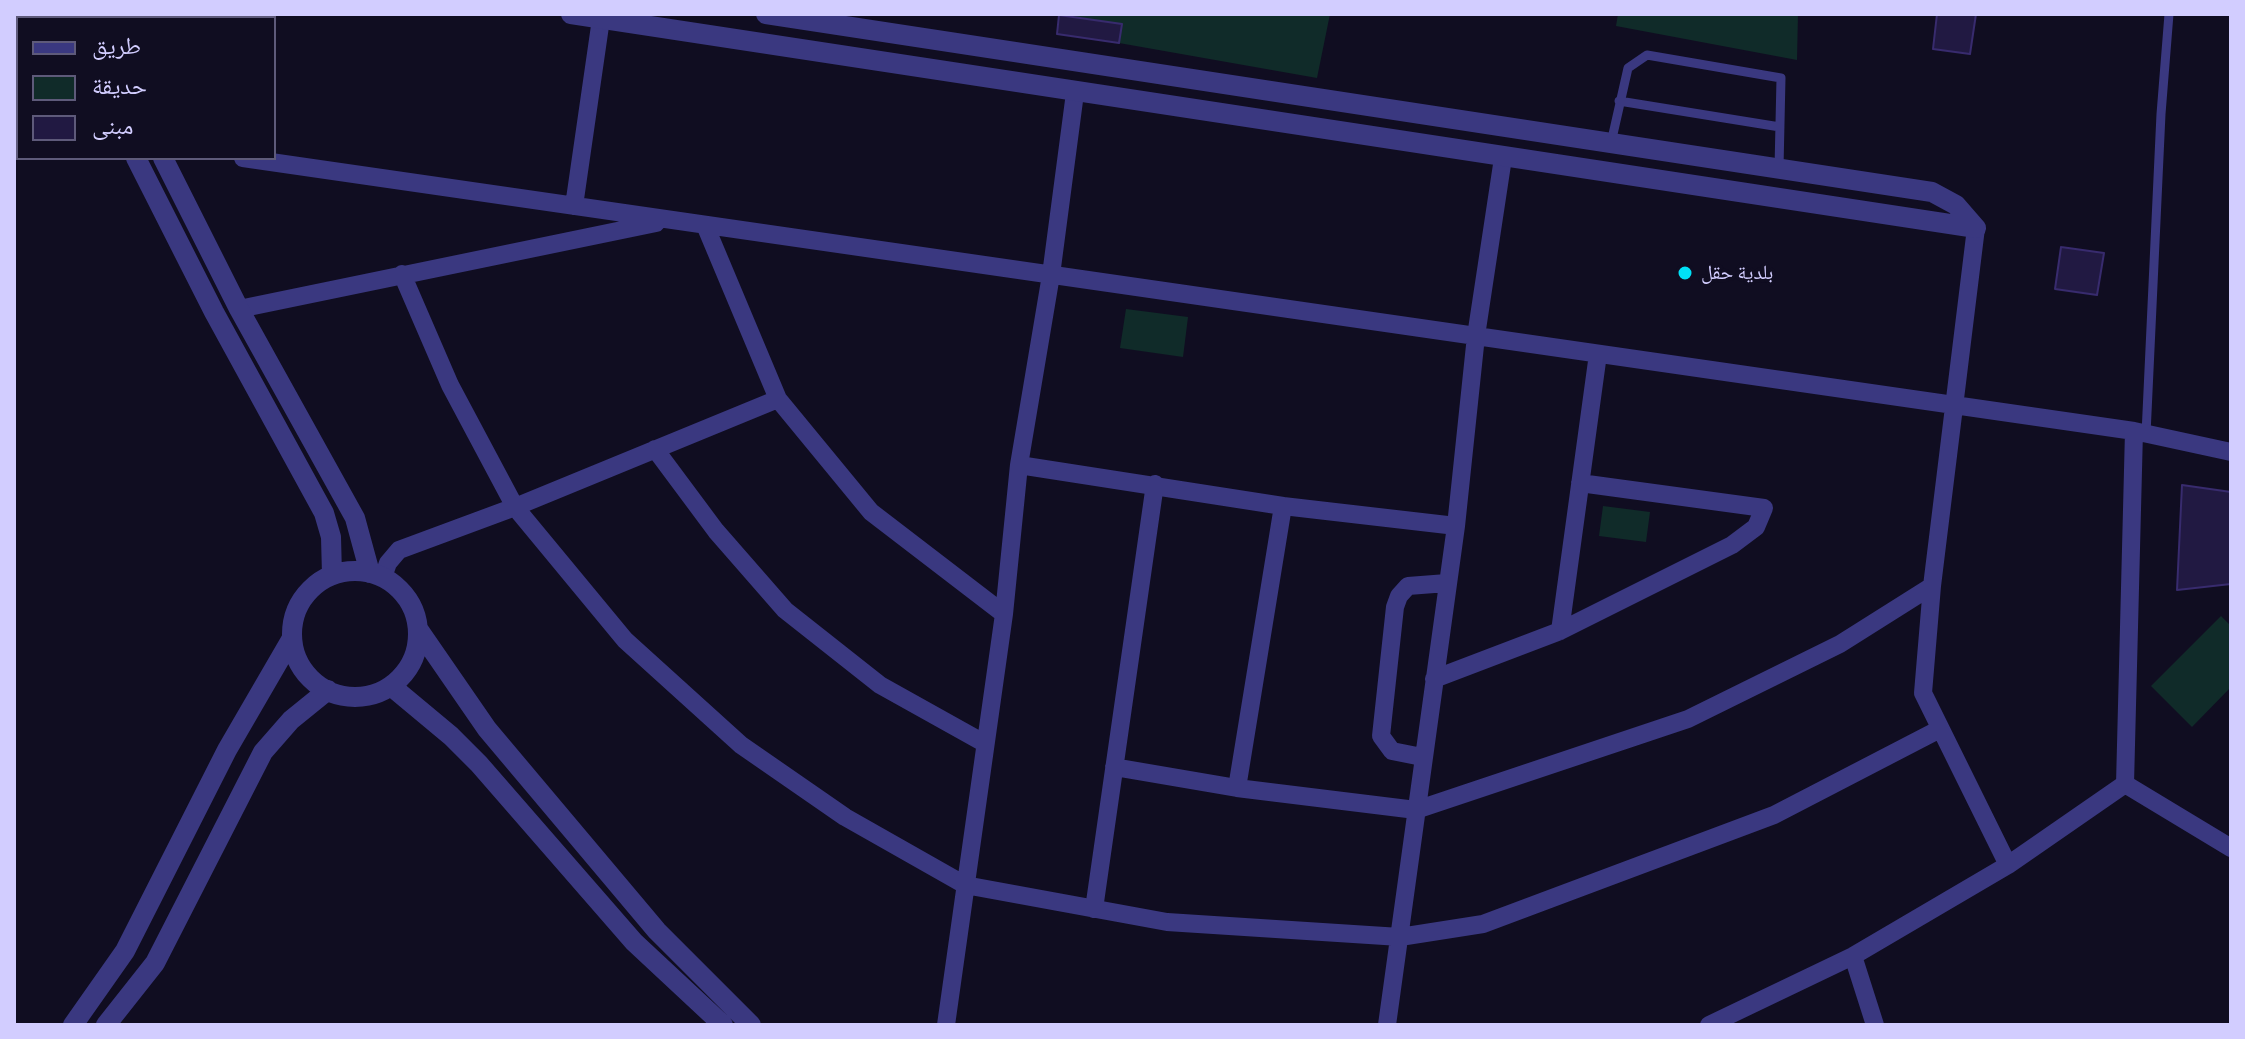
<!DOCTYPE html>
<html>
<head>
<meta charset="utf-8">
<style>
	body { margin:0 }
	#map { position:relative; width:2245px; height:1039px; overflow:hidden; background:#100d21; font-family:"PT Sans Narrow","Noto Naskh Arabic",sans-serif }
	canvas { display:block }
	.frame { position:absolute; inset:0; border:16px solid #d2cdff; pointer-events:none }
	.legend { position:absolute; left:16px; top:16px; width:260px; height:144px; box-sizing:border-box; background:#100d21; border:2px solid #5e5a7a; margin:0; padding:10px 14px; list-style:none; font-size:24px; color:#d2cdff }
	.legend li { display:flex; align-items:center; gap:16px; height:40px }
	.legend b { width:40px; border:2px solid #5e5a7a }
</style>
</head>
<body>
<div id="map">
<canvas width="2245" height="1039"></canvas>
<div class="frame"></div>
<ul class="legend">
<li><b style="height:10px;background:#3a3880"></b>طريق</li>
<li><b style="height:22px;background:#102b29"></b>حديقة</li>
<li><b style="height:22px;background:#211942"></b>مبنى</li>
</ul>
</div>
<script>
const g = document.querySelector('canvas').getContext('2d');
g.lineJoin = 'round';
function fillPath(path, color) { g.fillStyle = color; g.fill(path, 'evenodd'); }
const toPath = rows => new Path2D(rows.map(r => 'M' + r).join(''));
function stroke(path, color, width, dash) { g.strokeStyle = color; g.lineWidth = width; g.lineCap = dash ? 'butt' : 'round'; g.setLineDash(dash || []); g.stroke(path); }
function write(font, color, halo, rows, align = 'center') {
  g.font = font + ' "PT Sans Narrow","Noto Naskh Arabic",sans-serif'; g.lineWidth = 7; g.setLineDash([]); g.textBaseline = 'middle'; g.strokeStyle = halo; g.fillStyle = color; for (const [text, x, y, turn = 0] of rows) {
    g.save(); g.translate(x, y); g.rotate((+turn || 0) * Math.PI / 180); g.textAlign = isNaN(turn) ? turn : align; if (halo) g.strokeText(text, 0, 0); g.fillText(text, 0, 0); g.restore();
  }
}
const green = toPath([
	[1057,14,1330,14,1317,78,1119,43,1122,24],
	[1618,14,1798,14,1797,60,1616,26],
	[1126,309,1188,317,1183,357,1120,348],
	[1603,506,1650,512,1646,542,1599,536],
	[2221,616,2231,626,2231,687,2192,727,2151,686]
]);
const building = toPath([
	[1937,14,1976,14,1970,54,1933,49,1937,14],
	[1059,15,1122,24,1119,43,1057,34,1059,15],
	[2061,247,2104,253,2097,295,2055,289,2061,247],
	[2182,485,2231,492,2231,584,2177,590,2182,485]
]);
const path = toPath([
	[1087,16,1087,14]
]);
const service = toPath([
	[1619,101,1780,127],
	[1611,143,1628,68,1647,55,1781,78,1779,168],
	[2146,434,2161,114,2169,14]
]);
const minor = toPath([
	[243,158,2134,431,2231,452],
	[574,206,601,19],
	[705,225,778,399,871,512,1004,614],
	[1976,228,1932,586,1923,693,2008,865],
	[402,274,450,385,515,507,625,640,741,745,845,817,965,885,1167,922,1400,937,1483,924,1774,815,1938,730],
	[239,309,656,223],
	[2134,431,2125,784,2231,848],
	[655,449,716,531,785,610,880,685,984,743],
	[1019,465,1283,506,1456,526],
	[383,577,388,563,399,550,515,507,778,399],
	[1560,631,1598,354],
	[1434,679,1560,631,1732,545,1756,527,1764,508,1580,483],
	[1422,757,1392,751,1381,736,1395,607,1399,596,1408,586,1447,583],
	[1114,767,1237,788,1283,506],
	[1237,788,1416,810,1688,719,1840,644,1932,586],
	[1094,909,1155,484],
	[1853,956,1875,1025],
	[946,1025,1004,614,1019,465,1051,275,1075,93],
	[1387,1025,1456,526,1476,336,1503,158],
	[1709,1025,1853,956,2008,865,2125,784]
]);
const tertiary = toPath([
	[64,14,66,18],
	[89,14,92,18],
	[571,14,1976,228],
	[766,14,1932,192,1956,205,1976,228],
	[136,158,214,312,324,513,331,537,332,575],
	[163,158,239,309,355,518,370,573],
	'292 634a63 63 0 1 1 126 0a63 63 0 1 1-126 0Z',
	[418,629,487,729,657,931,751,1025],
	[391,686,451,736,479,764,634,942,723,1025],
	[73,1025,125,951,227,750,292,638],
	[106,1025,155,963,263,752,291,720,328,690]
]);
const markers = [
	[1685,273,8,"#00e1f7"]
];
const poiNames = [
	["بلدية حقل",1701,273]
];
fillPath(green, '#102b29');
fillPath(building, '#211942');
stroke(building, '#382b6e', 2);
stroke(path, '#2eb2a9', 3, [4, 6]);
stroke(service, '#3a3880', 9);
stroke(minor, '#3a3880', 18);
stroke(tertiary, '#3a3880', 20);
for (const [x, y, r, color] of markers) { const dot = new Path2D(); dot.arc(x, y, r, 0, 2 * Math.PI); g.fillStyle = color; g.fill(dot); stroke(dot, '#100d21', 3); }
write('20px', '#d2cdff', '#100d21', poiNames, 'left');
</script>
</body>
</html>
